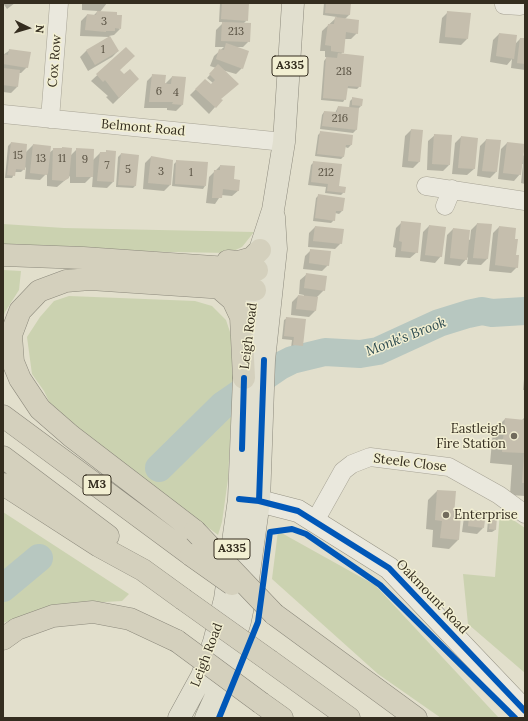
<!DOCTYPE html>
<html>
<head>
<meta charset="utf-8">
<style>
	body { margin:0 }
	#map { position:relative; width:528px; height:721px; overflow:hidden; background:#e2dfcc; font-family:Lora,serif }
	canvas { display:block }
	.frame { position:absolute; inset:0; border:4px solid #342d1f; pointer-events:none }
	.north { position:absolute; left:8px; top:8px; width:40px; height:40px; -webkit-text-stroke:3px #f2efd2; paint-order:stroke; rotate:95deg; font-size:11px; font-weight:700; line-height:16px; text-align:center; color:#342d1f }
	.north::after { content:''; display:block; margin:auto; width:14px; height:18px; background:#342d1f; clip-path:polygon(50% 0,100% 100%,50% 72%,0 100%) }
</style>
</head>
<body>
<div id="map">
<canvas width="528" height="721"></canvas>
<div class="frame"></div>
<div class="north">N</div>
</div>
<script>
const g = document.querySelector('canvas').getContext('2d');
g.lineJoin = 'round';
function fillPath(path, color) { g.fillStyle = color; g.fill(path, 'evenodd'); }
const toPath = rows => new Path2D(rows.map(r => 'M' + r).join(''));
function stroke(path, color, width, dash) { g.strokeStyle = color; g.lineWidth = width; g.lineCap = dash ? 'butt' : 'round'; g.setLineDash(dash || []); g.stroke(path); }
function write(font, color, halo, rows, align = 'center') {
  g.font = font + ' Lora,serif'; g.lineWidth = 3; g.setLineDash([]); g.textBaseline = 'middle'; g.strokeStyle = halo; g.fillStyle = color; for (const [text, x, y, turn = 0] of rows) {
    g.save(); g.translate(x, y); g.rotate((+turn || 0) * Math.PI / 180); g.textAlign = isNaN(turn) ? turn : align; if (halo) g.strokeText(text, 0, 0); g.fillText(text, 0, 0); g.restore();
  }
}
const green = toPath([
	[3,224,64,228,254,232,242,247,229,253,116,251,3,244],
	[3,270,21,271,19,290,5,312,3,318],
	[69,296,195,301,212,306,226,320,233,341,234,362,228,479,222,522,218,535,54,412,44,391,32,374,27,337,40,317,54,301],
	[500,511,525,528,525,673,468,624,463,574,495,577],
	[3,512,129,594,122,601,53,605,3,623],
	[278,531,375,585,499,718,441,718,378,674,272,579]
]);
const shadow = toPath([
	[3,3,15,3,7,9],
	[82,3,107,3,100,12,120,29,114,35,109,36,118,51,112,57,88,71,80,57,86,51,110,37,80,36,81,21,87,15,93,16,98,11,82,10],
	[220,3,248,3,247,20,243,24,249,41,243,47,236,47,242,68,236,74,222,70,220,99,221,100,209,114,190,95,205,80,211,86,213,83,207,78,216,68,210,66,214,56,224,47,215,47,216,30,224,22,219,22],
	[324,3,350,3,349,15,345,19,357,33,351,39,344,39,343,52,340,55,360,86,357,89,346,88,345,99,343,102,321,100,324,61,327,57,325,57,325,51,320,51,322,31,337,17,323,15],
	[448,12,467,39,461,45,439,43,442,18],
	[499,34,515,44,520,39,525,39,525,70,511,68,512,59,507,65,490,62,493,40],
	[126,48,118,70,124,76,138,79,113,104,106,97,108,96,91,81],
	[10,50,27,67,21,73,18,73,17,87,11,93,3,92,3,55],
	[153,75,164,85,172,77,182,105,176,111,167,110,167,108,144,108,147,81],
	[353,98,361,106,358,109,356,130,353,133,320,129,322,115,324,112,335,113,338,107,349,108,350,101],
	[411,130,422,131,419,162,413,168,402,167,405,136],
	[321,132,351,145,348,148,345,147,344,156,341,159,315,156,318,135],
	[435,135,449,165,443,171,427,170,428,141],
	[461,137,476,139,474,169,467,175,452,174,455,143],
	[486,140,496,172,490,178,477,176,480,146],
	[11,143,25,153,33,145,49,153,54,149,70,156,77,149,93,160,100,153,113,182,107,188,92,187,93,175,85,183,70,183,70,176,57,187,47,186,47,173,40,180,25,179,26,167,21,172,15,172,12,178,5,178,8,146],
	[507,143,522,157,525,154,525,184,521,183,523,164,521,164,520,174,514,181,498,179,501,149],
	[121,154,135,186,133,188,116,187,118,157],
	[151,157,172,161,170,185,164,191,143,189,145,163],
	[177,161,205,186,203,189,172,186,174,164],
	[314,162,344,192,341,195,325,193,326,187,308,185,311,165],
	[220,166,239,190,232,196,221,195,215,204,206,203,209,177],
	[319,195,342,211,339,214,335,213,334,220,331,223,313,221,316,198],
	[402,222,417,252,410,258,395,257,396,248,393,247,396,228],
	[477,224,491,225,487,259,481,265,467,264,468,257,460,266,444,264,447,235,453,229,470,240,471,230],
	[429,226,441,256,435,263,420,261,423,232],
	[315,227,341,243,335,249,308,247,309,233],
	[499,227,515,255,517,267,511,273,489,271,493,233],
	[311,250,328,265,322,271,303,269,305,256],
	[307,274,324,290,317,297,315,311,309,317,291,315,292,302,298,296,304,296,304,295,299,294,300,280],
	[287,318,302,346,299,348,291,348,292,340,282,339,284,320],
	[525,368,525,390,523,390],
	[525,417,525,496,510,495,512,465,490,463,493,431,505,419,521,421],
	[437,491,453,516,458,540,449,549,432,547,433,530,426,529,428,500],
	[470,511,483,528,477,534,462,532,464,517],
	[491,517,495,530,492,532,487,532,488,520]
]);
const river = toPath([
	[159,468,223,405,280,366,292,360,325,352,360,354,378,351,439,323,468,314,482,311,492,313,525,311],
	[3,588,39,558]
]);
const building = toPath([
	[222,3,249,3,248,21,221,19],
	[326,3,351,3,350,15,325,13],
	[97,11,117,12,117,15,122,15,121,29,115,28,115,31,106,31,106,32,85,30,87,14,96,15],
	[447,11,471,13,468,39,445,37],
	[335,17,359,20,358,34,346,32,344,53,331,51,331,46,325,45,328,24,334,24],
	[222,22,251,23,250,42,221,41],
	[499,33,517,35,514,59,496,56],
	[110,36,119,51,95,65,86,50],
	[520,38,525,38,525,64,517,63],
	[226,43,249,51,243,69,216,59,219,49,224,50],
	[126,47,135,56,120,70,124,74,130,69,139,79,119,98,105,80,103,82,96,74],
	[9,49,31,52,28,68,3,64,3,54,8,55],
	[338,53,364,56,361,87,348,86,346,100,323,98,326,57,337,58],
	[218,64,239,84,221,99,223,100,216,108,195,89,205,79,211,84,215,80,209,74],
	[3,68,20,70,18,87,3,85],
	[152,74,166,75,165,83,168,84,171,84,172,76,186,77,183,105,172,104,173,102,149,102],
	[352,97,363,99,362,106,352,105],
	[338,106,359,108,357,130,322,126,324,111,337,112],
	[411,129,423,130,420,162,408,161],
	[320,131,353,135,352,145,346,145,344,157,317,154],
	[434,134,452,135,450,165,432,164],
	[461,136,478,138,475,169,458,168],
	[486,139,501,140,497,172,482,171],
	[11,142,27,144,25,170,16,169,15,176,7,175],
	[507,142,525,144,521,175,503,173],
	[33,144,51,146,48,173,47,175,30,173],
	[62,147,72,148,69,178,64,181,52,180,53,148,62,148],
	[76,148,94,149,93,177,76,177],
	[106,150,116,151,114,182,97,181,100,152,106,152],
	[121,153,139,155,136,186,118,185],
	[151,156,173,160,171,185,148,183],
	[176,160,208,162,206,186,175,184],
	[313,161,342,164,339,186,346,187,345,193,327,191,328,184,311,182],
	[220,165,235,166,234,179,240,180,239,191,223,189,222,198,212,198,214,170,220,170],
	[318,194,345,198,343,211,336,211,335,221,315,218],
	[401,221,421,223,418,253,401,251,402,242,399,241],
	[477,223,492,224,488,259,473,258],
	[429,225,446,227,442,257,425,255],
	[315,226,344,229,342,244,313,241],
	[499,226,516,228,515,239,518,239,516,255,519,255,518,268,495,265],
	[453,228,470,230,467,260,450,258],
	[310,249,331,251,329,266,309,263],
	[306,273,327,276,325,291,304,288],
	[298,295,318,297,316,311,296,309],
	[286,317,306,319,303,346,293,345,294,337,284,336],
	[505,418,525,420,525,483,522,483,524,453,502,452],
	[437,490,456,491,454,515,461,515,459,540,440,538,442,521,435,520],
	[470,510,486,512,484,528,468,526],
	[491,516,497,517,496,530,489,529]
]);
const street = toPath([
	[504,5,520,6,525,4],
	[3,114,284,142],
	[50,119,59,3],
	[426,186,525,201],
	[445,206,452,189],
	[315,521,343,471,352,464,370,457,449,467,499,495,525,514]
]);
const secondary = toPath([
	[241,499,259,501,298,511,389,568,525,711]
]);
const primary = toPath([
	[179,718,202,676,214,642,225,599,239,499,244,378,253,315,260,250,273,210,284,142,293,3],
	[206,718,220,687,240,621,247,587,259,501,264,360,276,249,274,217]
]);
const highway = toPath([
	[3,255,83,258,257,270],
	[228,261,238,262,252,258,260,250],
	[218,287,233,300,241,317,244,378],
	[3,416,191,555],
	[3,457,108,536],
	[3,484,99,546,143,570,183,599],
	[195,531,71,436,40,409,20,379,13,362,11,335,20,311,39,291,66,281,90,279,255,290],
	[274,614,416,718],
	[3,639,17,629,53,616,93,612,130,619,177,641],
	[270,661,349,718],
	[261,703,282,718]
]);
const highwayBridge = toPath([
	[195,531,274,614],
	[191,555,232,584],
	[183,599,270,661],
	[177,641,261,703]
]);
const cycleway = toPath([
	[242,449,244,378],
	[239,499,259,501,298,511,389,568,525,711],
	[259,501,264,360],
	[219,718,258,622,270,532,292,529,306,534,380,585,515,718]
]);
const markers = [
	[514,436,4,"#716b5c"],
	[446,515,4,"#716b5c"]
];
const numberNames = [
	["3",104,22],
	["213",236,32],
	["1",103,50],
	["218",344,72],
	["6",159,92],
	["4",176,93],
	["216",340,119],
	["15",18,156],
	["13",41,159],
	["11",62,159],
	["9",85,160],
	["7",107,166],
	["5",128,170],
	["3",161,172],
	["1",191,173],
	["212",326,173]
];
const shields = [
	[290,66,36],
	[97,485,28],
	[232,549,36]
];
const shieldNames = [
	["A335",290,66],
	["M3",97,485],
	["A335",232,549]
];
const streetNames = [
	["Cox Row",55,61,-85],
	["Belmont Road",143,128,5],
	["Leigh Road",249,336,-83],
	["Steele Close",410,463,7],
	["Oakmount Road",432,597,46],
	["Leigh Road",207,655,-69]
];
const poiNames = [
	["Eastleigh",506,429],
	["Fire Station",506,444],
	["Enterprise",454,515,"left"]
];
const waterNames = [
	["Monk's Brook",406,337,-21]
];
fillPath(green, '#cbd2b0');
fillPath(shadow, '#0003');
stroke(river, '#b7c7c0', 28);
fillPath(building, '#c5bead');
stroke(street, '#a7a395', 19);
stroke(secondary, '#969385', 23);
stroke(primary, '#8c897c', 23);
stroke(highway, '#8c897c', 23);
stroke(street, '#eae8dd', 18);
stroke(secondary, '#eae8dd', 22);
stroke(primary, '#e1dfcf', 22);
stroke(highway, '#d4d0bd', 22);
stroke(highwayBridge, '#8c897c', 23, []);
stroke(highwayBridge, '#d4d0bd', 22);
stroke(cycleway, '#0057b8', 6);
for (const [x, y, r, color] of markers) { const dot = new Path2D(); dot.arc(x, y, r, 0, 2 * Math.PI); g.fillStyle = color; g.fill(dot); stroke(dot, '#f2efd2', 1.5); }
write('11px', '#585142', null, numberNames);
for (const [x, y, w] of shields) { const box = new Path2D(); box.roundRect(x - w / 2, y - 10, w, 20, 3); g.fillStyle = '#f2efd2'; g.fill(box); stroke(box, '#342d1f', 1); }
write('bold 12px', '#342d1f', null, shieldNames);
write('13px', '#342d1f', '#f2efd2', streetNames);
write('13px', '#342d1f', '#f2efd2', poiNames, 'right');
write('italic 14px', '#2f4d52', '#f2efd2', waterNames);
</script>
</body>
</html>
